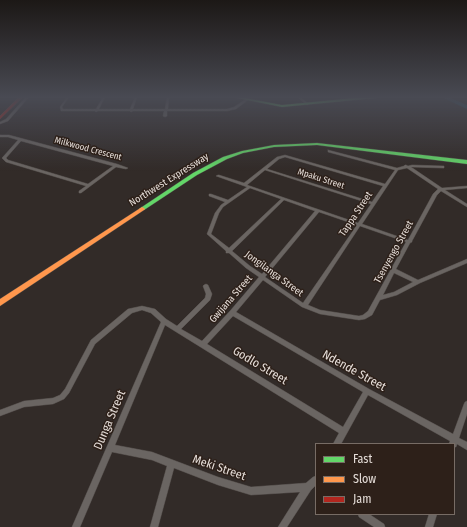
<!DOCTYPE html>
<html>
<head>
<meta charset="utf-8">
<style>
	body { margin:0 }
	#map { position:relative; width:467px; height:527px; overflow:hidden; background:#322b28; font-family:"Fira Sans Condensed",sans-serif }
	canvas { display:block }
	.legend { position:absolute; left:315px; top:443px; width:140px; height:72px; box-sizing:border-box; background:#2d2019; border:1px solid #776c65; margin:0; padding:5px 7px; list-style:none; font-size:12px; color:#e5ddd8 }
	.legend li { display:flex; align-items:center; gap:8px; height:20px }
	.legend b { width:20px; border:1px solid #776c65 }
</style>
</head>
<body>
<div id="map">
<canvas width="467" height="527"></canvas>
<ul class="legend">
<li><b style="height:5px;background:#63d668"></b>Fast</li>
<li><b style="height:5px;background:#ff974d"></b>Slow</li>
<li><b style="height:5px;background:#b3261e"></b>Jam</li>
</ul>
</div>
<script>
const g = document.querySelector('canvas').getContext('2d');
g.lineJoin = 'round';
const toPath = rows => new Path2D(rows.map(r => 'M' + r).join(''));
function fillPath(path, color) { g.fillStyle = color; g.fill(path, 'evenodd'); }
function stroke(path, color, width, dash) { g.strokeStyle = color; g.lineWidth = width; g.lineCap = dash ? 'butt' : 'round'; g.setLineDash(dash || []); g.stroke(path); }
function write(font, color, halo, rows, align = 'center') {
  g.font = font + ' "Fira Sans Condensed",sans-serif'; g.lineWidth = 3; g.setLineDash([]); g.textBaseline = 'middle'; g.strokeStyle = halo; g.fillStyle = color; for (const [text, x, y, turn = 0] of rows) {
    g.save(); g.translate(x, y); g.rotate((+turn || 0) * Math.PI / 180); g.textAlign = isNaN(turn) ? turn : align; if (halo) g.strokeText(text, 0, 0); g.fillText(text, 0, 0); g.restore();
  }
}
const river = toPath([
	[441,97,449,97,467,105,467,109,441,97]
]);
const street = toPath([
	[26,97,29,97,8,121,0,124,0,122,6,119,26,97],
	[67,97,69,97,62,107,63,109,96,109,103,97,105,97,99,109,130,109,135,97,137,97,133,109,165,109,167,97,169,97,168,109,227,109,234,107,246,99,248,100,236,109,227,111,167,111,167,116,165,117,163,116,164,111,133,111,131,112,130,111,98,111,96,112,95,111,61,111,60,107,67,97],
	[297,97,300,97,309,104,307,105,297,97],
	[0,135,9,135,117,164,128,168,126,169,116,167,81,193,79,193,79,191,86,186,6,162,2,158,18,140,8,137,0,137,0,135],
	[21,141,113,166,88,184,8,160,6,158,21,141],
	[328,150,397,168,404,166,405,165,406,165,408,166,412,165,444,166,444,168,443,168,411,167,442,188,467,186,467,188,445,190,467,204,467,207,441,191,437,195,412,241,412,242,410,243,396,269,418,280,467,259,467,263,420,283,397,295,380,300,372,315,365,319,359,320,320,314,302,307,263,280,236,312,369,389,453,434,464,404,465,402,467,401,467,414,459,438,467,442,467,450,457,444,456,447,454,447,454,444,449,444,450,441,368,395,341,444,333,444,339,433,165,325,115,445,152,452,218,477,251,487,306,483,313,477,316,476,316,485,311,490,287,527,278,527,300,492,251,495,218,485,174,468,158,527,150,527,167,466,152,460,112,452,80,527,72,527,161,322,151,313,142,310,132,313,95,344,69,393,64,399,53,404,24,407,0,416,0,410,24,401,53,398,60,395,65,389,91,340,128,309,142,306,155,309,166,319,177,326,205,298,206,294,203,286,204,285,206,284,208,285,212,294,210,300,181,329,202,341,230,311,259,277,246,268,229,253,226,253,226,251,207,234,215,213,221,205,225,202,209,196,209,194,211,194,228,200,247,187,216,176,218,175,219,175,244,183,277,157,285,155,385,184,395,170,328,152,328,150],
	[285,157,383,186,372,202,267,169,279,159,285,157],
	[407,168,438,189,433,194,408,240,362,224,398,170,407,168],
	[265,170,371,204,358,223,247,185,265,170],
	[250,188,281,199,229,248,211,234,219,213,223,207,250,188],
	[284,200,315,211,262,274,250,266,232,251,284,200],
	[319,212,357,225,303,303,265,277,319,212],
	[360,226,406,242,368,311,363,315,359,316,320,310,308,305,360,226],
	[394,273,413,282,394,292,383,295,394,273],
	[233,316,363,392,343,427,207,344,233,316],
	[358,514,369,514,384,524,385,527,374,527,359,517,358,514],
	[429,514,437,514,433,527,425,527,429,514]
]);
const fast = toPath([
	[232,97,240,97,282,105,364,97,378,97,376,98,282,107,232,97],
	[317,143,467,160,467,164,317,145,274,147,243,153,227,159,197,175,144,210,140,210,139,209,193,173,223,157,242,151,274,145,317,143]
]);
const slow = toPath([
	[142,207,144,208,145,209,144,210,0,306,0,299,142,207]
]);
const jam = toPath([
	[19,97,23,97,0,119,0,116,19,97]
]);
const farStreetnames = [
	["Milkwood Crescent",88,149,15],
	["Mpaku Street",321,179,18]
];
const streetNames = [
	["Northwest Expressway",169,180,-32],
	["Tappa Street",356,214,-56],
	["Tsenyengo Street",394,252,-61],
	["Jongilanga Street",274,274,36],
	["Gwijana Street",231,299,-49]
];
const nearStreetnames = [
	["Godlo Street",260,366,31],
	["Ndende Street",354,371,29],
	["Dunga Street",110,420,-67],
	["Meki Street",219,468,19]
];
fillPath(river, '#205568');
stroke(street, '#4e4845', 1);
stroke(fast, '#4e4845', 1);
stroke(slow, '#4e4845', 1);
stroke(jam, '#4e4845', 1);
fillPath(street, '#6a6562');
fillPath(fast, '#63d668');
fillPath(slow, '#ff974d');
fillPath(jam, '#b3261e');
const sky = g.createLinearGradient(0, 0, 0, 171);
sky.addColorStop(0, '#1c1816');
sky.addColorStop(0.57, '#494a53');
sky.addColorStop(1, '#494a5300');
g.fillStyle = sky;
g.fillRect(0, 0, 467, 171);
write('9px', '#e5ddd8', '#2d2019', farStreetnames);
write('10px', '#e5ddd8', '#2d2019', streetNames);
write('12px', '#e5ddd8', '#2d2019', nearStreetnames);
</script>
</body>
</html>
